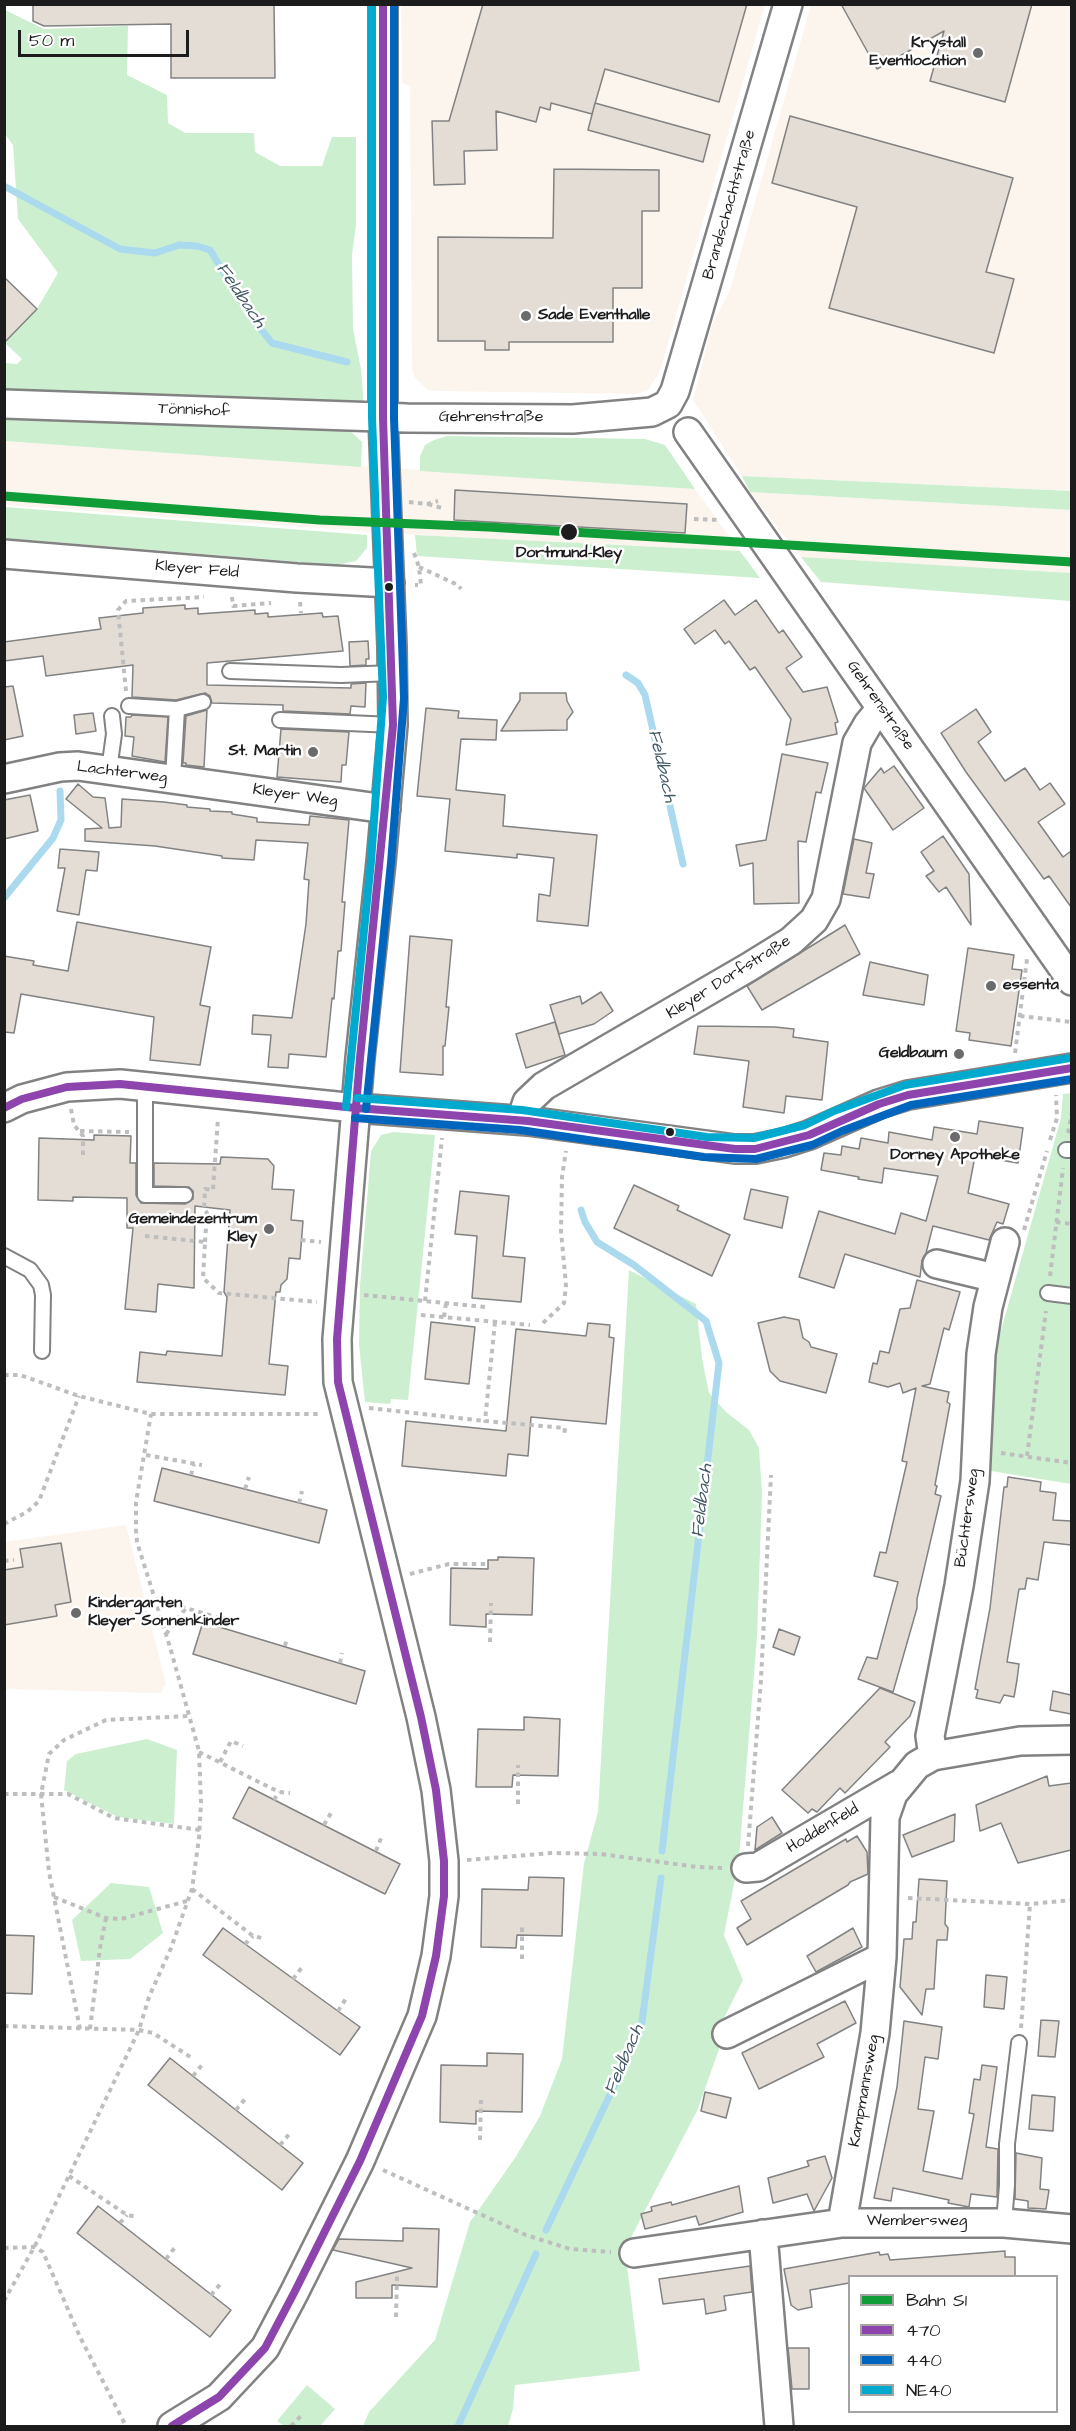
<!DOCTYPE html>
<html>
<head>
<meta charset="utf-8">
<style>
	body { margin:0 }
	#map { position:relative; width:1076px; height:2431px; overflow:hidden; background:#fff; font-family:"Architects Daughter",sans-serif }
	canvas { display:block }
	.frame { position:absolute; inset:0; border:6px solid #1c1c1c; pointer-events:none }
	.legend { position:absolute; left:848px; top:2275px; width:210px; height:138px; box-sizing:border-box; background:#fff; border:2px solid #a4a4a4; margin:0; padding:8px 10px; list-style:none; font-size:18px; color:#1c1c1c }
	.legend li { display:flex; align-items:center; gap:12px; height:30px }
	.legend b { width:30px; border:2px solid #a4a4a4 }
	.scale { position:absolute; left:18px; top:30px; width:171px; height:27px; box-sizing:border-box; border:3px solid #1c1c1c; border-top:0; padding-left:8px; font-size:18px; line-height:21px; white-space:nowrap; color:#1c1c1c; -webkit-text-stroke:4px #fff; paint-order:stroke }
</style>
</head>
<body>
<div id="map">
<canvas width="1076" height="2431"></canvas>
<div class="frame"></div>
<ul class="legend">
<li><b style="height:8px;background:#109c37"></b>Bahn S1</li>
<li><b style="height:8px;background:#8e44ad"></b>470</li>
<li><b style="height:8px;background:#0065bd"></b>440</li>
<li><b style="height:8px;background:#00a9ce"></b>NE40</li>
</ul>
<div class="scale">50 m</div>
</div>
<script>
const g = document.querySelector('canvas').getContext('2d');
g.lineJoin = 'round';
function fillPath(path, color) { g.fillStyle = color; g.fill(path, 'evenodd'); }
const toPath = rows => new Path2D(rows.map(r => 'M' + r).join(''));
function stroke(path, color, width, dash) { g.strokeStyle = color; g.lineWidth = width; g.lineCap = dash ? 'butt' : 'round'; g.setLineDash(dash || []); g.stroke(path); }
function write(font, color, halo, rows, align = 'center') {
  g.font = font + ' "Architects Daughter",sans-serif'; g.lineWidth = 5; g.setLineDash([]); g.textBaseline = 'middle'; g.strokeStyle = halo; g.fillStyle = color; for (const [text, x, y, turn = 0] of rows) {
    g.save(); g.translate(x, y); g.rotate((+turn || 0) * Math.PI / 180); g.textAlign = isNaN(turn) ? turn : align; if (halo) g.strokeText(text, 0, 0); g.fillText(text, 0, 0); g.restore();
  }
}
const built = toPath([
	[401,5,765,5,660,371,648,390,636,394,437,391,428,390,415,378,412,369,410,86,402,83],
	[811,5,1071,5,1071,491,742,476,693,400,712,325,730,290],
	[4,441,695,489,740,551,416,535,5,505],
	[750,492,1071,510,1071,573,801,557],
	[126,1525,166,1684,161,1693,5,1689,4,1542]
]);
const green = toPath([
	[5,10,44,29,128,26,127,75,167,95,168,123,185,133,254,133,255,152,280,166,322,166,332,137,356,137,356,225,352,255,353,329,361,369,364,406,5,401,5,363,17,364,22,359,5,343,37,309,58,273,18,219,13,145,5,134],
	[5,414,346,427,362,442,361,467,5,441],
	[447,436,645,439,665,445,695,489,420,471,420,456,425,445,434,440],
	[742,476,1071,491,1071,510,750,492],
	[5,507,367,535,367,548,356,561,337,565,5,538],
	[415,535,740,551,760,578,417,556],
	[801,557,1071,573,1071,601,821,582],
	[1071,1093,1071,1484,991,1471,996,1348,1061,1118,1063,1094],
	[393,1132,435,1135,408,1400,391,1399,390,1404,365,1402,359,1345,360,1286,371,1151,381,1135],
	[629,1270,696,1304,702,1358,709,1393,726,1412,749,1430,759,1448,762,1493,757,1637,739,1858,724,1935,743,1980,723,2020,722,2041,697,2111,625,2249,640,2371,515,2385,513,2409,508,2426,363,2426,369,2412,435,2340,470,2222,515,2158,540,2116,562,2059,584,1863,598,1812],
	[147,1739,177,1750,174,1824,118,1817,64,1790,67,1761,76,1754],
	[111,1883,149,1887,163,1933,130,1959,81,1961,72,1920],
	[307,2385,335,2409,320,2426,284,2426,277,2421]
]);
const stream = toPath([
	[4,186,120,249,155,253,179,245,197,246,210,250,252,318,272,343,347,362],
	[626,675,638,683,645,695,683,864],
	[4,898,53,838,61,820,60,791],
	[581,1210,585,1222,597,1242,634,1265,706,1321,719,1363,662,1851],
	[546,2230,641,2029,661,1878],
	[458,2426,536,2254]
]);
const building = toPath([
	[33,4,274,4,275,78,171,78,171,24,44,26,33,21,33,4],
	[483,4,747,4,719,102,605,69,592,114,551,103,550,110,540,107,536,122,496,111,497,150,464,151,465,184,434,185,432,121,449,121,483,4],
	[841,4,1032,4,1005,102,930,81,944,31,877,69,841,4],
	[595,103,710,135,703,162,588,130,595,103],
	[790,116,1013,178,986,272,1014,279,994,353,829,308,857,207,772,183,790,116],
	[554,169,659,170,659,211,642,211,642,288,613,288,613,342,509,342,509,350,485,350,485,341,438,341,438,237,553,238,554,169],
	[4,277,37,309,4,343,4,277],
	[455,490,687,504,685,533,454,520,455,490],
	[724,600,735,615,756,600,779,633,783,630,802,657,786,668,803,692,827,687,838,722,835,723,837,734,786,745,791,719,755,667,750,670,729,641,725,644,715,630,695,644,684,629,724,600],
	[185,605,185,609,198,608,198,614,255,610,255,614,268,613,268,617,322,613,323,617,338,616,343,651,207,663,207,685,351,688,351,684,366,683,365,707,351,706,350,714,283,711,283,705,212,703,210,696,205,693,176,700,132,697,133,665,46,676,43,656,4,661,4,642,101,629,99,618,143,613,143,608,185,605],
	[368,641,369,659,366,659,366,665,350,666,349,642,368,641],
	[13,686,23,736,4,740,4,687,13,686],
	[520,693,566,693,567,701,573,712,567,720,567,730,501,731,520,700,520,693],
	[426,708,459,711,458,718,497,720,496,740,461,739,456,790,505,795,503,826,597,835,588,926,537,921,539,894,550,896,554,858,517,854,517,858,445,851,450,799,417,796,426,708],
	[976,709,991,732,978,742,1005,781,1025,768,1040,790,1050,783,1065,804,1038,822,1063,857,1071,851,1071,907,1049,876,1044,879,966,772,941,733,976,709],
	[207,710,204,767,186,765,186,763,183,763,186,716,207,710],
	[93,713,96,731,76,734,74,715,93,713],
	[132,715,168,717,165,762,132,756,134,737,125,736,126,717,131,717,132,715],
	[281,729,349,732,346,765,342,765,341,782,277,777,281,729],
	[782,754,828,763,821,793,816,792,806,842,798,841,799,903,754,904,753,863,740,866,736,845,766,840,782,754],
	[894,766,924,808,893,830,864,788,881,768,884,773,894,766],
	[78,784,93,797,105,798,109,828,121,827,122,799,164,802,187,805,187,807,210,809,210,811,232,812,232,814,257,818,257,822,309,825,310,816,349,820,342,902,345,902,341,951,338,951,334,999,332,998,326,1057,289,1054,288,1068,268,1067,271,1035,252,1034,253,1015,292,1018,306,924,309,880,304,879,308,843,256,840,254,860,222,858,222,856,155,846,85,841,85,829,102,828,66,799,78,784],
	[30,795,38,831,4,839,4,800,30,795],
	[943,836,969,874,971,925,946,887,939,892,926,876,934,871,921,852,943,836],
	[854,839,872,843,866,873,874,874,869,898,843,894,854,839],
	[60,849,99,852,97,871,86,870,79,915,57,911,65,868,58,868,60,849],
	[77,922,211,947,200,1005,210,1007,200,1065,150,1060,154,1017,21,994,14,1033,4,1032,4,956,34,961,33,965,68,971,77,922],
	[845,925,860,954,762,1010,747,986,845,925],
	[410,936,452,940,446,1007,449,1007,445,1046,443,1046,443,1075,400,1072,410,936],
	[968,948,1014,955,1012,969,1022,970,1011,1046,969,1040,970,1033,956,1031,968,948],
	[870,962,928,975,924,1005,863,995,870,962],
	[601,992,613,1011,594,1024,559,1034,550,1005,580,996,582,1004,601,992],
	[555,1022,565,1055,526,1068,516,1034,555,1022],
	[698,1026,775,1027,794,1029,793,1037,828,1042,822,1100,786,1096,784,1113,743,1107,749,1061,694,1054,698,1026],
	[979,1121,1023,1128,1018,1163,975,1156,968,1193,1009,1204,1003,1224,997,1222,989,1240,933,1226,926,1253,922,1260,920,1277,845,1254,834,1288,799,1277,819,1211,895,1234,901,1213,926,1221,938,1176,884,1168,882,1183,858,1179,859,1177,821,1170,824,1153,841,1155,842,1146,859,1149,861,1138,888,1143,889,1132,932,1140,934,1127,977,1134,979,1121],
	[94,1135,131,1136,130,1163,136,1163,136,1195,141,1203,185,1204,193,1199,193,1191,189,1187,154,1186,154,1163,220,1164,221,1157,268,1159,274,1166,272,1189,294,1190,291,1220,303,1221,300,1259,289,1258,287,1279,281,1285,280,1292,276,1292,269,1364,288,1366,285,1395,137,1382,140,1352,166,1355,167,1351,222,1356,227,1297,224,1292,230,1210,195,1206,194,1288,158,1284,156,1312,125,1309,133,1228,127,1228,127,1198,73,1197,73,1201,38,1200,39,1138,94,1140,94,1135],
	[634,1185,679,1206,677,1210,730,1235,712,1276,614,1228,634,1185],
	[751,1189,788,1197,782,1228,744,1219,751,1189],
	[460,1191,509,1196,503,1256,525,1258,521,1302,472,1298,477,1236,455,1234,460,1191],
	[917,1280,960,1292,949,1330,944,1328,930,1384,922,1386,949,1392,947,1402,950,1404,935,1485,937,1486,935,1494,941,1496,917,1599,917,1608,893,1692,858,1679,867,1657,877,1659,898,1582,874,1576,880,1552,886,1553,907,1462,902,1461,916,1388,903,1393,900,1383,888,1387,869,1382,873,1363,877,1364,880,1351,889,1353,900,1309,910,1308,917,1280],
	[784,1317,799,1320,803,1338,809,1342,811,1347,837,1354,826,1393,780,1381,770,1371,758,1323,784,1317],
	[431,1322,475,1327,469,1384,425,1379,431,1322],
	[588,1323,610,1325,609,1337,614,1338,606,1424,531,1417,528,1456,508,1454,506,1476,402,1466,406,1421,506,1431,516,1329,586,1336,588,1323],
	[162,1468,327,1510,319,1543,154,1501,162,1468],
	[1008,1477,1041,1482,1040,1491,1056,1493,1053,1520,1071,1521,1071,1545,1044,1542,1038,1580,1027,1578,1025,1589,1019,1589,1007,1662,1019,1664,1017,1680,1014,1697,1004,1695,1000,1703,976,1698,978,1690,975,1689,990,1608,1004,1487,1007,1487,1008,1477],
	[61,1543,71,1602,55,1605,57,1616,4,1625,4,1570,23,1567,20,1549,61,1543],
	[498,1557,534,1558,532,1615,486,1614,486,1627,450,1625,451,1568,488,1569,488,1560,498,1560,498,1557],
	[203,1622,365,1671,356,1704,193,1654,203,1622],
	[779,1629,800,1637,794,1655,773,1647,779,1629],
	[880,1688,915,1702,910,1716,885,1742,890,1747,845,1793,840,1788,817,1812,812,1809,808,1813,782,1790,880,1688],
	[1053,1691,1071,1695,1071,1714,1050,1710,1053,1691],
	[524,1717,560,1719,558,1776,513,1775,512,1787,476,1787,478,1729,524,1730,524,1717],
	[1047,1776,1049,1786,1071,1783,1071,1850,1018,1863,1001,1823,980,1831,976,1805,1047,1776],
	[249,1787,400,1864,385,1894,233,1818,249,1787],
	[955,1814,954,1841,912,1857,903,1835,955,1814],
	[772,1817,782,1833,755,1850,757,1827,772,1817],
	[857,1836,867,1852,868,1874,850,1882,848,1885,747,1945,737,1928,751,1919,741,1901,846,1839,847,1842,857,1836],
	[529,1877,564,1878,562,1936,517,1935,516,1948,481,1947,482,1889,528,1890,529,1877],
	[919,1879,947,1881,945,1924,948,1928,947,1940,937,1940,934,1989,926,1989,922,2015,900,1987,904,1939,912,1939,913,1922,916,1922,919,1879],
	[223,1928,360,2027,340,2055,203,1955,223,1928],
	[853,1928,862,1947,816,1972,807,1956,853,1928],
	[4,1935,34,1936,32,1994,4,1993,4,1935],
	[986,1975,1007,1977,1004,2009,984,2007,986,1975],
	[845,2001,856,2023,817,2044,824,2057,759,2089,742,2053,845,2001],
	[1041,2020,1059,2021,1055,2057,1038,2056,1041,2020],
	[904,2021,942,2027,938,2059,925,2057,918,2109,934,2111,923,2171,962,2179,974,2114,969,2113,974,2079,980,2080,982,2065,997,2067,986,2147,998,2149,997,2197,971,2194,969,2207,948,2203,949,2200,893,2188,891,2201,874,2198,897,2087,904,2021],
	[487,2053,523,2054,522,2112,476,2111,476,2124,440,2122,441,2065,487,2066,487,2053],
	[170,2058,303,2163,282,2190,148,2085,170,2058],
	[705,2092,731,2098,726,2118,701,2111,705,2092],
	[1032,2095,1055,2097,1053,2131,1029,2129,1032,2095],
	[1016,2153,1042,2158,1040,2189,1049,2190,1046,2209,1028,2208,1028,2201,1015,2199,1016,2153],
	[825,2156,832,2178,814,2211,807,2194,773,2203,768,2178,809,2166,807,2161,825,2156],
	[739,2186,743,2212,699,2225,696,2216,645,2229,641,2214,652,2211,651,2207,671,2202,672,2205,739,2186],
	[98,2206,231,2310,210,2337,77,2233,98,2206],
	[403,2228,439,2229,437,2287,392,2285,392,2298,356,2298,356,2282,412,2268,333,2250,339,2239,403,2241,403,2228],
	[1005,2251,1005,2257,1015,2257,1015,2277,849,2277,849,2283,810,2290,812,2307,798,2310,791,2305,784,2269,879,2252,880,2255,888,2254,890,2260,1005,2251],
	[750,2266,752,2292,724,2296,726,2310,706,2314,704,2299,663,2304,659,2279,750,2266],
	[788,2348,809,2348,809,2389,792,2389,788,2348]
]);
const path = toPath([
	[409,502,427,504,438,501],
	[428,504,442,508],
	[694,519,721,520],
	[414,553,419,567,421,585,415,585],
	[419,567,458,585,461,589],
	[232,597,233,606,271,603],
	[300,602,301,613],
	[126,691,118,610,126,601,204,597],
	[1020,1016,1072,1022],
	[1015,1053,1027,959],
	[71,1109,74,1125,83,1136,83,1159],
	[80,1131,129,1132],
	[1068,1133,1072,1113],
	[1050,1140,1057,1118,1056,1095],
	[1056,1222,1072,1224],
	[1024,1230,1047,1151],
	[145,1236,205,1242,203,1278,219,1293,317,1302],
	[301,1240,321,1242],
	[205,1242,207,1213,204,1209,205,1189,213,1190,218,1118],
	[1050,1276,1063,1168],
	[364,1295,485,1307],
	[425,1301,442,1138],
	[421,1315,530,1325],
	[444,1317,446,1303],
	[495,1322,485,1421,565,1428,564,1437],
	[543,1323,564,1303,566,1286,561,1231,562,1177,566,1151],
	[4,1375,20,1375,79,1396,151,1414,322,1414],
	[369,1408,485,1421],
	[1001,1453,1072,1463],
	[146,1455,202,1465],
	[1027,1456,1046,1311],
	[191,1475,194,1464],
	[245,1489,249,1477],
	[299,1503,302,1491],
	[4,1524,27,1512,39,1501,79,1396],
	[4,1561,14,1560],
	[410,1574,449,1564,488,1564],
	[155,1599,233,1622,230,1630],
	[166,1634,186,1608],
	[490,1642,491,1603],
	[285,1646,287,1638],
	[340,1663,342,1653],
	[199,1752,279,1792,290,1793],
	[220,1762,231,1741,243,1746],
	[4,1794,68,1794,114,1818,200,1830],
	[274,1800,279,1792],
	[518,1804,518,1765],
	[324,1825,331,1813],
	[748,1846,761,1680,771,1475],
	[376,1851,381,1838],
	[467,1860,552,1853,601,1854,697,1867,722,1868],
	[192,1889,253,1936,262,1938],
	[54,1897,106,1918,121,1919,187,1901],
	[908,1898,1030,1904,1072,1900],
	[245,1944,253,1936],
	[522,1959,522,1924],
	[293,1979,303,1966],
	[338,2011,347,1997],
	[4,2026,139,2030,153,2033,192,2058],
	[1021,2028,1030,1904],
	[80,2029,49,1872,41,1794,49,1754,64,1740,106,1720,189,1716],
	[90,2029,100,1948,106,1918],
	[193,2076,202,2065],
	[236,2110,246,2098],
	[480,2140,481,2100],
	[280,2145,291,2132],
	[383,2170,526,2235,570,2249,611,2252],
	[69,2176,127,2215,138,2217],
	[120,2223,127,2215],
	[4,2248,34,2247,43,2252,80,2337,126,2426],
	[166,2259,176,2246],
	[211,2295,222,2282],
	[4,2301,37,2242,139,2030,149,1997,171,1948,192,1889,199,1838,201,1803,199,1751,170,1647,137,1542,136,1531,136,1502,151,1414],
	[396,2317,397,2276],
	[291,2426,303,2414]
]);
const service = toPath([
	[230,671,341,675,393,673],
	[129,706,177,709,203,702],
	[280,720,393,725],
	[109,770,114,734,112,716],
	[173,779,177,709],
	[145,1086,145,1195,185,1195],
	[1066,1150,1072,1150],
	[4,1256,30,1270,41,1285,43,1295,42,1351],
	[1048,1293,1072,1296],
	[1004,2223,1007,2185,1007,2144,1019,2043]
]);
const minor = toPath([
	[4,404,407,418,573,419,652,412,668,404,675,391,788,4],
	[688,432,1072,981],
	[4,554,297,578,390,583],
	[4,779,60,767,78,766,386,809],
	[4,1108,22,1099,67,1087,120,1084,356,1108,528,1121,735,1149,755,1149,784,1143,809,1135,879,1104,908,1095,1072,1068],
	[521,1120,527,1102,544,1086,749,967,791,941,814,920,826,899,857,743,868,724,881,708],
	[937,1264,995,1278],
	[933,1756,930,1736,959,1586,975,1481,981,1354,988,1307,1005,1242],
	[746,1868,758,1867,898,1785],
	[727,2034,882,1957],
	[842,2223,875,2033,882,1957,885,1817,893,1794,917,1765,933,1756,1020,1741,1072,1740],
	[763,2234,779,2426],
	[634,2253,842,2223,1004,2223,1072,2229],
	[172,2426,219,2397,265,2348,294,2293,360,2161,422,2016,436,1956,444,1896,444,1861,436,1790,421,1717,338,1382,337,1339,360,1058,381,862,393,725,392,647,383,418,383,4]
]);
const bus1 = toPath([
	[4,1108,22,1099,67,1087,120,1084,356,1108,528,1121,735,1149,755,1149,809,1135,879,1104,908,1095,1072,1068],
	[172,2426,219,2397,265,2348,294,2293,360,2161,422,2016,436,1956,444,1896,444,1861,436,1790,421,1717,338,1382,337,1339,360,1058,393,725,383,418,383,4]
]);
const bus2 = toPath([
	[366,1109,391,863,404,698,394,418,394,4],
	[355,1118,520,1130,704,1157,756,1159,812,1145,842,1131,911,1105,1072,1079]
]);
const bus3 = toPath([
	[357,1098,522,1110,707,1137,754,1138,805,1125,834,1111,905,1085,1070,1058],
	[346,1107,371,861,383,697,372,418,372,4]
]);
const rail1 = toPath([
	[4,496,320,520,488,527,1072,562]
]);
const markers = [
	[978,53,6,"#6b6b6b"],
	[526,316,6,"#6b6b6b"],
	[569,532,9,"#1c1c1c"],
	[389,587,5,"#1c1c1c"],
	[313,752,6,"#6b6b6b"],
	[991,986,6,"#6b6b6b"],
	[959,1054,6,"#6b6b6b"],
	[670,1132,5,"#1c1c1c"],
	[955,1137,6,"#6b6b6b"],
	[269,1229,6,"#6b6b6b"],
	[76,1613,6,"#6b6b6b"]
];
const poiNames = [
	["Krystall",966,44],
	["Eventlocation",966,62],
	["Sade Eventhalle",538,316,"left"],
	["St. Martin",301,752],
	["essenta",1003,986,"left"],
	["Geldbaum",947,1054],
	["Dorney Apotheke",955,1156,"center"],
	["Gemeindezentrum",257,1220],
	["Kley",257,1238],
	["Kindergarten",88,1604,"left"],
	["Kleyer Sonnenkinder",88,1622,"left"]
];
const streetNames = [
	["Brandschachtstraße",730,205,-74],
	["Tönnishof",194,411,2],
	["Gehrenstraße",491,418],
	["Kleyer Feld",197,570,5],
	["Gehrenstraße",880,706,55],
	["Lachterweg",122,773,7],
	["Kleyer Weg",295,796,8],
	["Kleyer Dorfstraße",729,978,-32],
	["Büchtersweg",968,1518,-82],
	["Hoddenfeld",823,1829,-31],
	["Kampmannsweg",865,2091,-80],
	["Wembersweg",917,2222]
];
const stopNames = [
	["Dortmund-Kley",569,554]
];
const waterNames = [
	["Feldbach",240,296,56],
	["Feldbach",661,766,77],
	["Feldbach",703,1501,-83],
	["Feldbach",625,2060,-67]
];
fillPath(built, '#fbf5ee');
fillPath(green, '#ccefd0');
stroke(stream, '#abdaef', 7);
fillPath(building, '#e4ddd5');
stroke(building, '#828282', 1.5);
stroke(service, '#828282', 18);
stroke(minor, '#828282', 32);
stroke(path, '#bebebe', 4, [4.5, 4.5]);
stroke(service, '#fff', 14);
stroke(minor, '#fff', 27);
stroke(bus1, '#8e44ad', 8);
stroke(bus2, '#0065bd', 8);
stroke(bus3, '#00a9ce', 8);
stroke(rail1, '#109c37', 9);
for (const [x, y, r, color] of markers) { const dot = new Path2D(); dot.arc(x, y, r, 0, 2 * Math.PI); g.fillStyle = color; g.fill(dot); stroke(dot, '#fff', 2); }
write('bold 16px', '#1c1c1c', '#fff', poiNames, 'right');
write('16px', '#1c1c1c', '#fff', streetNames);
write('bold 16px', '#1c1c1c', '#fff', stopNames);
write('italic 18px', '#415963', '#fff', waterNames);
</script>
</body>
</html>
